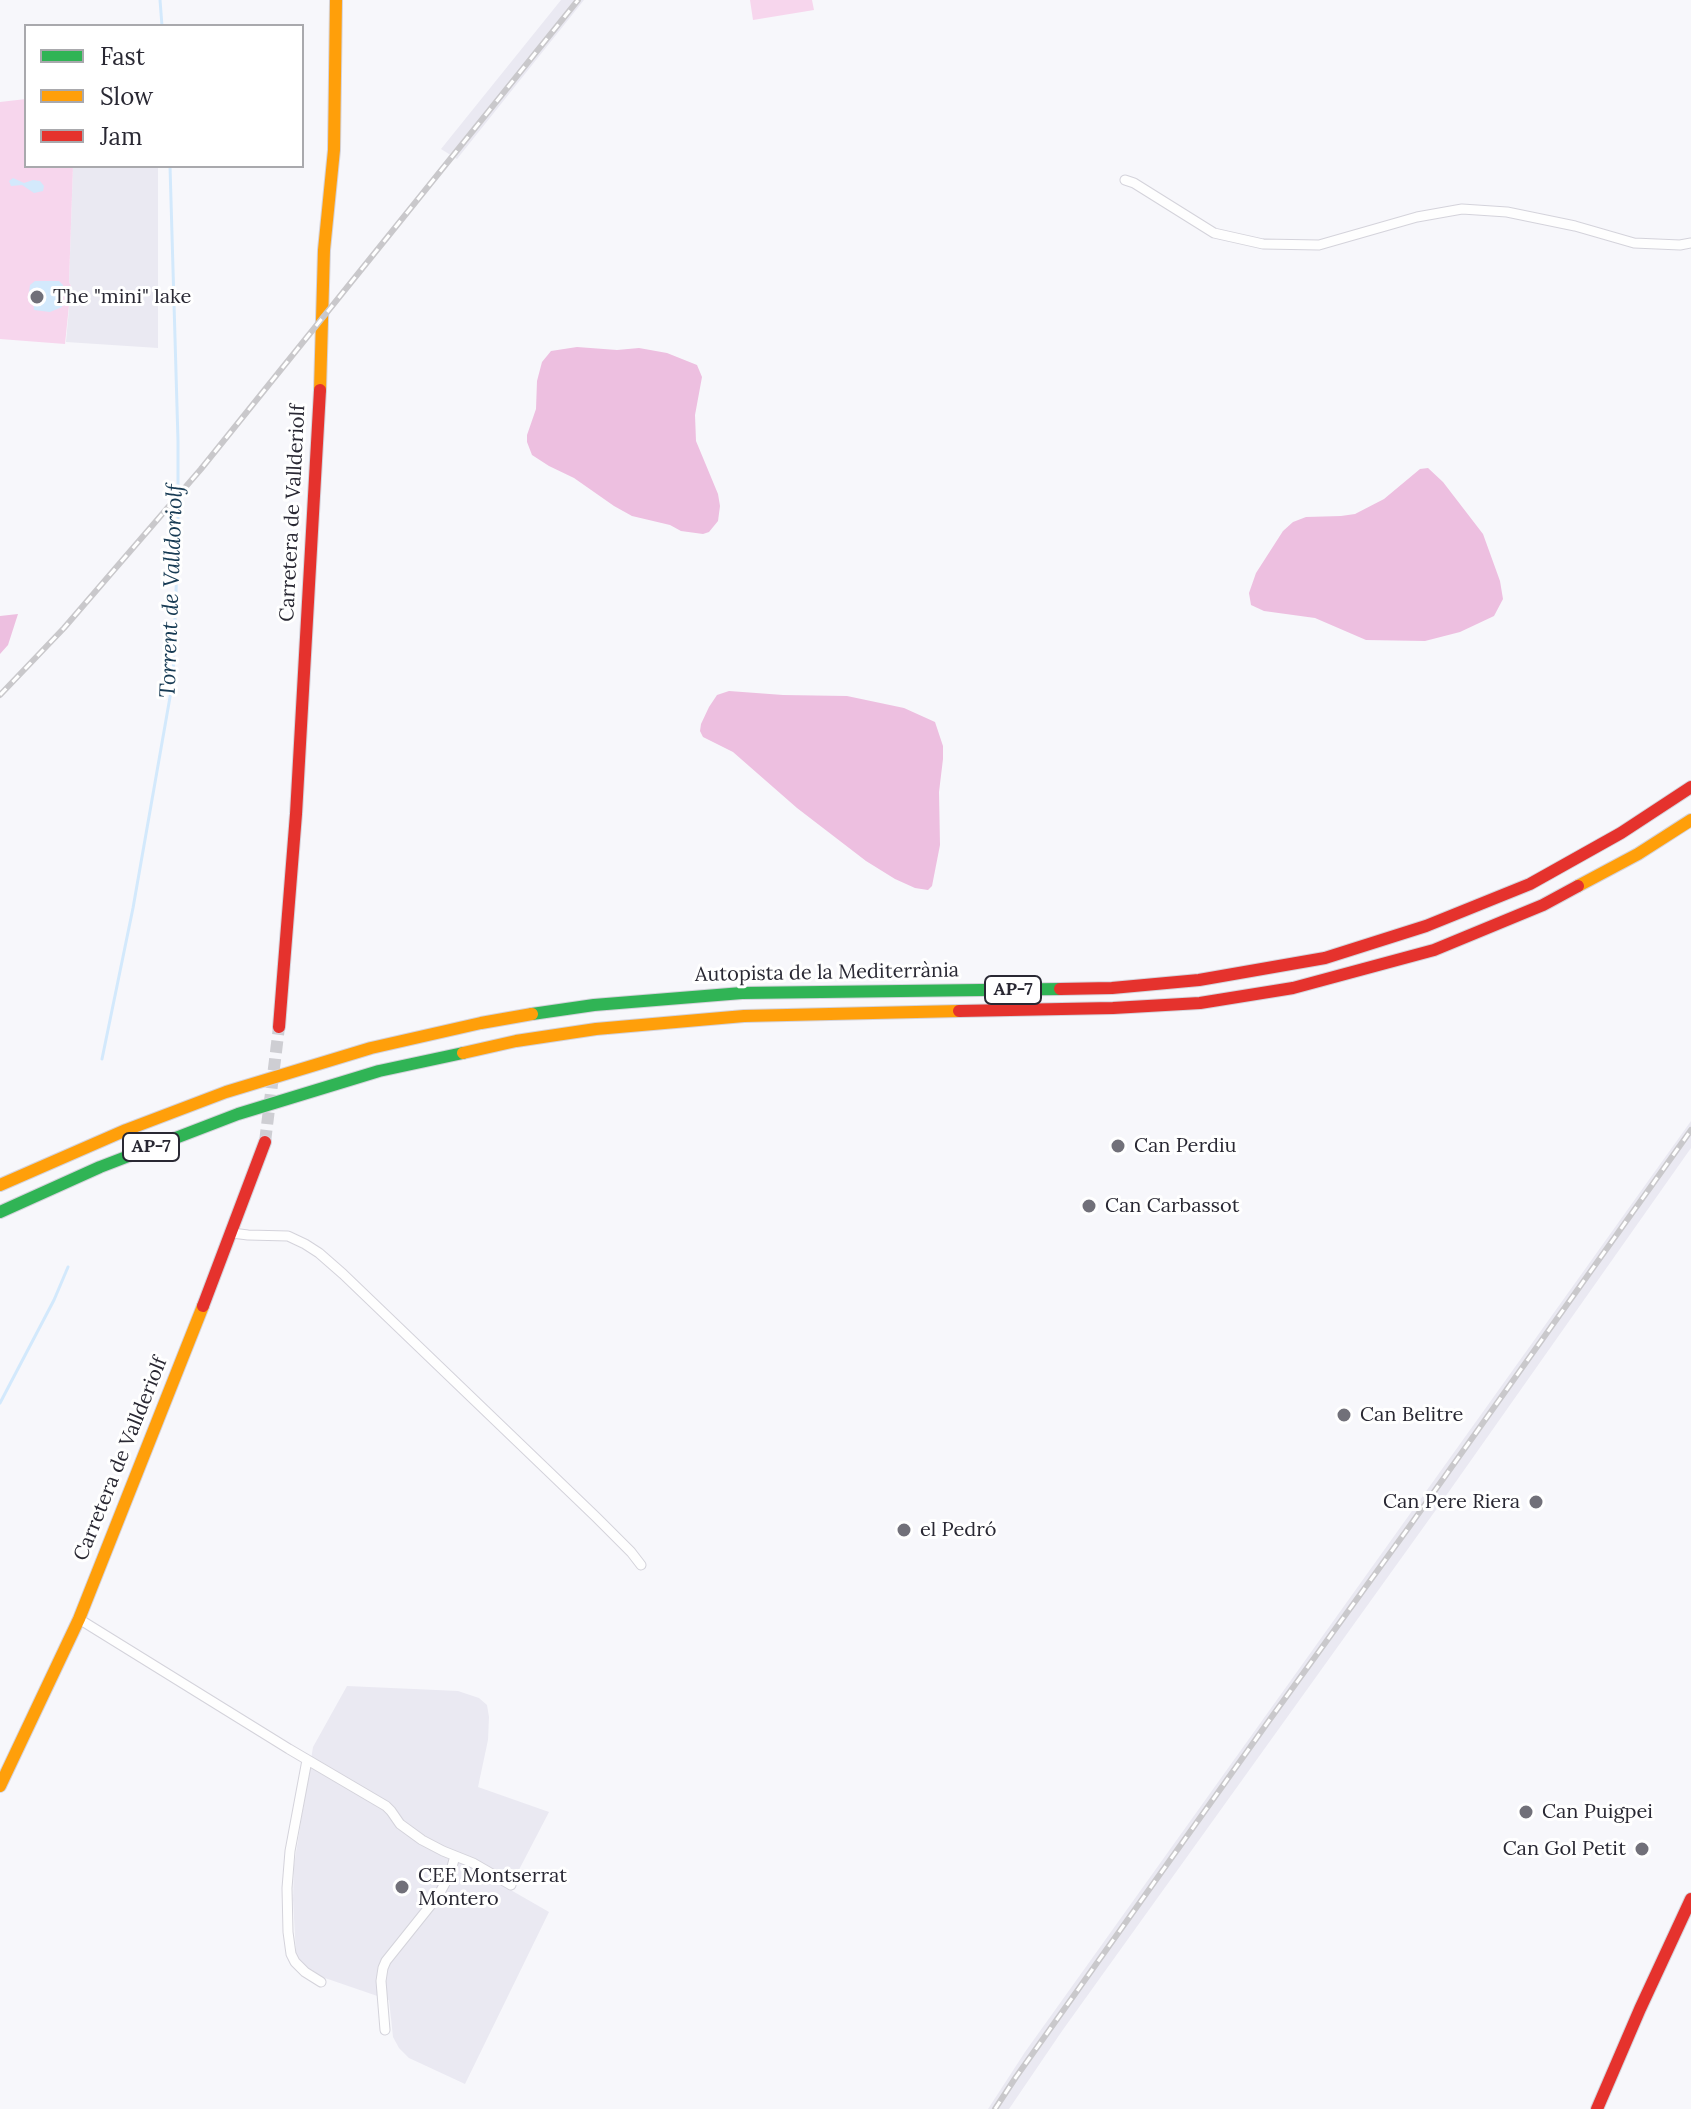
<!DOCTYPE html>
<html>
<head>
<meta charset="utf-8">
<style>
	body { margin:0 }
	#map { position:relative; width:1691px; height:2109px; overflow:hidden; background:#f7f7fb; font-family:Lora,serif }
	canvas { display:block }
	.legend { position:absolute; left:24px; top:24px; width:280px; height:144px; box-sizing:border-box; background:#fff; border:2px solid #a9a9ad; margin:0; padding:10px 14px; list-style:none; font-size:24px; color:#292833 }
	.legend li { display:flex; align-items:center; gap:16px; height:40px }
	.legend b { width:40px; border:2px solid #a9a9ad }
</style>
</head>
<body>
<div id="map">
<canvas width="1691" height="2109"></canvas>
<ul class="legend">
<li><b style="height:10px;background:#30b455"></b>Fast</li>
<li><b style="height:10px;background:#ff9f0a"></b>Slow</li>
<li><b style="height:10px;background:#e5322d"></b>Jam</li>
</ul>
</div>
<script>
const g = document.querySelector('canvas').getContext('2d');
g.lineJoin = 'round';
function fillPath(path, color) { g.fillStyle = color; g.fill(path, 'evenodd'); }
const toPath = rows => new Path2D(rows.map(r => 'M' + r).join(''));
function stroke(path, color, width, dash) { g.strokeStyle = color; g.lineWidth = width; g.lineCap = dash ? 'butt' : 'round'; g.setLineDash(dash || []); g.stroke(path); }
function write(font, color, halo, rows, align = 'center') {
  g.font = font + ' Lora,serif'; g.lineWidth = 6; g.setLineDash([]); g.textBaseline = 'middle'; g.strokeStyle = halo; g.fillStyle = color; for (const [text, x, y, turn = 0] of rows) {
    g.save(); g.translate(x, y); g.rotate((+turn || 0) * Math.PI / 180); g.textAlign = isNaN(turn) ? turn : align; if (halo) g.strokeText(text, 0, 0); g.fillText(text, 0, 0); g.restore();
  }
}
const built = toPath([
	[561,0,584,0,457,159,441,149],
	[73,166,158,166,158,348,66,342,71,286,69,282],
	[1691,1121,1691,1148,1443,1500,1062,2031,1009,2109,988,2109,1025,2052],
	[347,1686,458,1691,479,1698,487,1705,489,1717,488,1740,478,1787,549,1812,509,1889,549,1912,465,2084,409,2058,399,2048,393,2037,389,2000,322,1977,301,1963,296,1954,293,1900,294,1865,313,1747]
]);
const green = toPath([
	[750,0,812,0,814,10,753,20],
	[26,99,26,166,73,166,69,282,71,286,65,344,0,339,0,102]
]);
const forest = toPath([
	[577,347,617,350,639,348,667,353,697,365,702,377,695,415,696,441,718,494,720,506,718,521,709,532,703,534,681,531,670,525,632,516,614,506,574,478,549,466,532,455,527,442,527,435,536,409,537,381,542,362,551,351],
	[1428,468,1443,482,1483,534,1500,581,1503,599,1494,616,1460,632,1425,641,1366,640,1315,618,1264,611,1251,605,1249,593,1256,573,1283,531,1293,522,1306,517,1341,516,1355,514,1384,499,1420,469],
	[18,614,8,645,0,654,0,616],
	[729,691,783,695,847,696,904,708,935,722,943,746,943,759,939,792,940,845,932,886,928,890,915,888,895,879,866,861,797,808,733,752,703,737,700,731,701,724,709,707,717,695]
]);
const water = toPath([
	[13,178,24,183,33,180,40,181,44,186,43,191,34,193,22,185,11,186,9,181],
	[35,281,59,281,63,285,62,307,50,312,34,310,33,299,30,298,29,293,30,285]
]);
const stream = toPath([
	[160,0,162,26],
	[102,1059,133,908,173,680,178,532,178,441,170,166],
	[0,1403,54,1300,68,1267]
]);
const secondaryTunnel = toPath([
	[265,1142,279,1027]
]);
const street = toPath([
	[1125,180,1134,183,1214,233,1263,244,1319,245,1417,217,1462,209,1507,212,1575,226,1634,243,1680,245,1691,243],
	[232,1233,248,1235,288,1236,305,1244,319,1253,343,1274,596,1517,631,1552,641,1565],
	[79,1619,289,1749,386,1806,391,1811,400,1824,422,1840,443,1851,473,1863,511,1885],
	[307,1760,290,1851,287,1888,288,1932,291,1954,295,1962,305,1972,321,1982],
	[385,2030,381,1981,383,1968,386,1961,438,1896,450,1874,455,1856]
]);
const fast = toPath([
	[532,1014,594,1005,742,993,1060,989],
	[0,1212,100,1167,238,1114,379,1071,463,1053]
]);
const slow = toPath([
	[320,390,324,250,334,150,336,0],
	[1578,886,1638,854,1691,820],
	[463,1053,516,1041,596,1029,744,1016,959,1011],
	[0,1185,126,1130,226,1092,371,1048,481,1023,532,1014],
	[0,1786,79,1619,203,1306]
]);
const jam = toPath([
	[1060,989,1112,988,1199,980,1325,958,1426,926,1530,884,1621,833,1691,787],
	[959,1011,1113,1008,1200,1003,1293,988,1434,950,1543,905,1578,886],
	[279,1027,296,814,320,390],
	[203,1306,265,1142],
	[1597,2109,1640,2009,1691,1899]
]);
const rail = toPath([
	[0,695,64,628,201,469,578,0],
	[995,2109,1016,2077,1268,1722,1409,1527,1691,1130]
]);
const markers = [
	[37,297,8,"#717079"],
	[1118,1146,8,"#717079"],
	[1089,1206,8,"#717079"],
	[1344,1415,8,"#717079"],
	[1536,1502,8,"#717079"],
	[904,1530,8,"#717079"],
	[1526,1812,8,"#717079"],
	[1642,1849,8,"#717079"],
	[402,1887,8,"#717079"]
];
const shields = [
	[1013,990,56],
	[151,1147,56]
];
const shieldNames = [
	["AP-7",1013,990],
	["AP-7",151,1147]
];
const poiNames = [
	["The \"mini\" lake",53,297],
	["Can Perdiu",1134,1146],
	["Can Carbassot",1105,1206],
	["Can Belitre",1360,1415],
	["Can Pere Riera",1520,1502,"right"],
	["el Pedró",920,1530],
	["Can Puigpei",1542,1812],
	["Can Gol Petit",1626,1849,"right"],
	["CEE Montserrat",418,1876],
	["Montero",418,1899]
];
const streetNames = [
	["Carretera de Vallderiolf",293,513,-87],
	["Autopista de la Mediterrània",827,973,-1],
	["Carretera de Vallderiolf",121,1459,-68]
];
const waterNames = [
	["Torrent de Valldoriolf",172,591,-88]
];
fillPath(built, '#eae9f2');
fillPath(green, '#f7d6ed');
fillPath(forest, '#edbfe0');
fillPath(water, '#d3e9fc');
stroke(stream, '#d3e9fc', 3);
stroke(secondaryTunnel, '#ceced3', 12, [12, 6]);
stroke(street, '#d4d3db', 11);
stroke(fast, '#d4d3db', 14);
stroke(slow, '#d4d3db', 14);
stroke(jam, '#d4d3db', 14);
stroke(street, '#fefefe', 9);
stroke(fast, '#30b455', 12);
stroke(slow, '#ff9f0a', 12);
stroke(jam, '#e5322d', 12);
stroke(rail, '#c9c8cb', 6);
stroke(rail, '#fff', 3, [9]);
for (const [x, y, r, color] of markers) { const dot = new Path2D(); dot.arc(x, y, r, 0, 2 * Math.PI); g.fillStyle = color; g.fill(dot); stroke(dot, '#fff', 3); }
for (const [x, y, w] of shields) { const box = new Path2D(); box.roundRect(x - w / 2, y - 14, w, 28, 6); g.fillStyle = '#fff'; g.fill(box); stroke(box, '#292833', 2); }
write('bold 18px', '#292833', null, shieldNames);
write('20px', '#292833', '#fff', poiNames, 'left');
write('20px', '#292833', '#fff', streetNames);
write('italic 22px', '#173b54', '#fff', waterNames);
</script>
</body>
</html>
